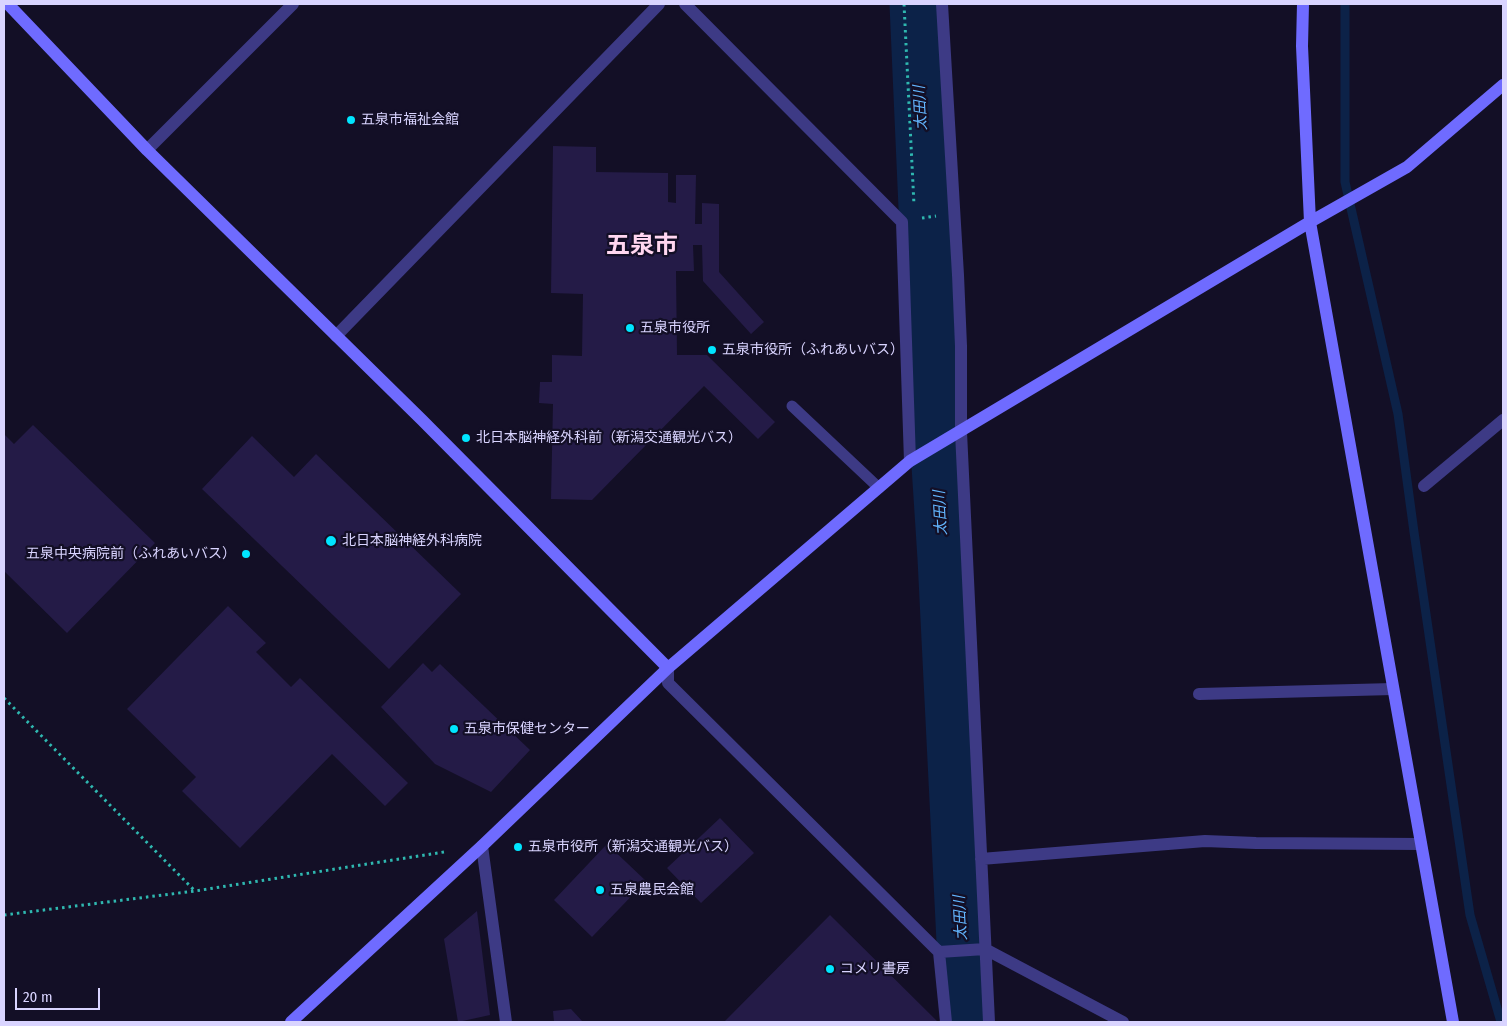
<!DOCTYPE html>
<html>
<head>
<meta charset="utf-8">
<style>
	body { margin:0 }
	#map { position:relative; width:1507px; height:1026px; overflow:hidden; background:#130f26; font-family:"Fira Sans Condensed",sans-serif }
	canvas { display:block }
	.frame { position:absolute; inset:0; border:5px solid #d9d4ff; pointer-events:none }
	.scale { position:absolute; left:15px; top:988px; width:85px; height:22px; box-sizing:border-box; border:2px solid #d9d4ff; border-top:0; padding-left:6px; font-size:15px; line-height:18px; white-space:nowrap; color:#d9d4ff; -webkit-text-stroke:4px #130f26; paint-order:stroke }
</style>
</head>
<body>
<div id="map">
<canvas width="1507" height="1026"></canvas>
<div class="frame"></div>
<div class="scale">20 m</div>
</div>
<script>
const g = document.querySelector('canvas').getContext('2d');
g.lineJoin = 'round';
const toPath = rows => new Path2D(rows.map(r => 'M' + r).join(''));
function stroke(path, color, width, dash) { g.strokeStyle = color; g.lineWidth = width; g.lineCap = dash ? 'butt' : 'round'; g.setLineDash(dash || []); g.stroke(path); }
function fillPath(path, color) { g.fillStyle = color; g.fill(path, 'evenodd'); }
function write(font, color, halo, rows, align = 'center') {
  g.font = font + ' "Fira Sans Condensed","Noto Sans JP",sans-serif'; g.lineWidth = 4.5; g.setLineDash([]); g.textBaseline = 'middle'; g.strokeStyle = halo; g.fillStyle = color; for (const [text, x, y, turn = 0] of rows) {
    g.save(); g.translate(x, y); g.rotate((+turn || 0) * Math.PI / 180); g.textAlign = isNaN(turn) ? turn : align; if (halo) g.strokeText(text, 0, 0); g.fillText(text, 0, 0); g.restore();
  }
}
const stream = toPath([
	[1345,4,1345,182,1398,414,1414,532,1470,915,1501,1022]
]);
const river = toPath([
	[915,4,932,388,943,558,966,1022]
]);
const building = toPath([
	[553,146,596,147,596,172,668,173,668,202,676,203,676,175,696,175,695,224,702,224,702,203,719,204,719,272,764,322,751,334,703,281,702,245,693,245,694,271,676,271,677,355,707,355,775,422,758,439,704,386,592,500,551,499,553,404,539,403,540,382,552,382,552,355,582,356,583,294,551,293],
	[33,425,155,543,67,633,4,571,4,434,14,444],
	[252,436,294,477,316,454,461,594,389,669,202,489],
	[228,606,266,643,256,652,291,687,300,678,408,783,385,806,332,754,240,848,182,791,196,777,127,709],
	[423,663,432,672,440,664,530,750,491,792,435,764,381,707],
	[720,818,754,853,701,903,667,868],
	[607,844,646,881,592,937,554,900],
	[477,911,490,1015,458,1022,444,939],
	[830,915,938,1022,724,1022],
	[571,1009,583,1022,554,1022,553,1011]
]);
const path = toPath([
	[904,4,914,205],
	[922,218,936,216],
	[4,698,194,890],
	[4,915,195,891,444,852]
]);
const lane = toPath([
	[792,406,879,488]
]);
const street = toPath([
	[685,4,902,222,910,461],
	[942,4,958,275,961,346,961,432,989,1022],
	[147,150,293,4],
	[336,336,659,4],
	[1424,486,1503,420],
	[668,668,668,683,939,952,946,1022],
	[1199,694,1393,689],
	[482,846,506,1022],
	[981,859,1205,841,1256,843,1421,844],
	[939,952,985,949,1123,1022]
]);
const secondary = toPath([
	[8,4,147,150,422,420,668,668],
	[1303,4,1302,46,1310,222,1453,1022],
	[291,1022,482,846,668,668,910,461,1310,222,1407,167,1503,85]
]);
const markers = [
	[351,120,5,"#00e5ff"],
	[630,328,5,"#00e5ff"],
	[712,350,5,"#00e5ff"],
	[466,438,5,"#00e5ff"],
	[331,541,6,"#00e5ff"],
	[246,554,5,"#00e5ff"],
	[454,729,5,"#00e5ff"],
	[518,847,5,"#00e5ff"],
	[600,890,5,"#00e5ff"],
	[830,969,5,"#00e5ff"]
];
const poiNames = [
	["五泉市福祉会館",361,120],
	["五泉市役所",640,328],
	["五泉市役所（ふれあいバス）",722,350],
	["北日本脳神経外科前（新潟交通観光バス）",476,438],
	["北日本脳神経外科病院",342,541],
	["五泉中央病院前（ふれあいバス）",236,554,"right"],
	["五泉市保健センター",464,729],
	["五泉市役所（新潟交通観光バス）",528,847],
	["五泉農民会館",610,890],
	["コメリ書房",840,969]
];
const waterNames = [
	["太田川",921,108,-93],
	["太田川",941,513,-93],
	["太田川",961,918,-93]
];
const townNames = [
	["五泉市",642,246]
];
stroke(stream, '#0c2248', 9);
stroke(river, '#0c2248', 51);
fillPath(building, '#241b47');
stroke(path, '#2fb8b0', 3, [2.5, 4]);
stroke(lane, '#3d3a85', 11);
stroke(street, '#3d3a85', 12);
stroke(secondary, '#6f6bff', 12);
for (const [x, y, r, color] of markers) { const dot = new Path2D(); dot.arc(x, y, r, 0, 2 * Math.PI); g.fillStyle = color; g.fill(dot); stroke(dot, '#130f26', 2); }
write('14px', '#d9d4ff', '#130f26', poiNames, 'left');
write('italic 15px', '#62b6ff', '#130f26', waterNames);
write('bold 24px', '#ffd6f0', '#130f26', townNames);
</script>
</body>
</html>
